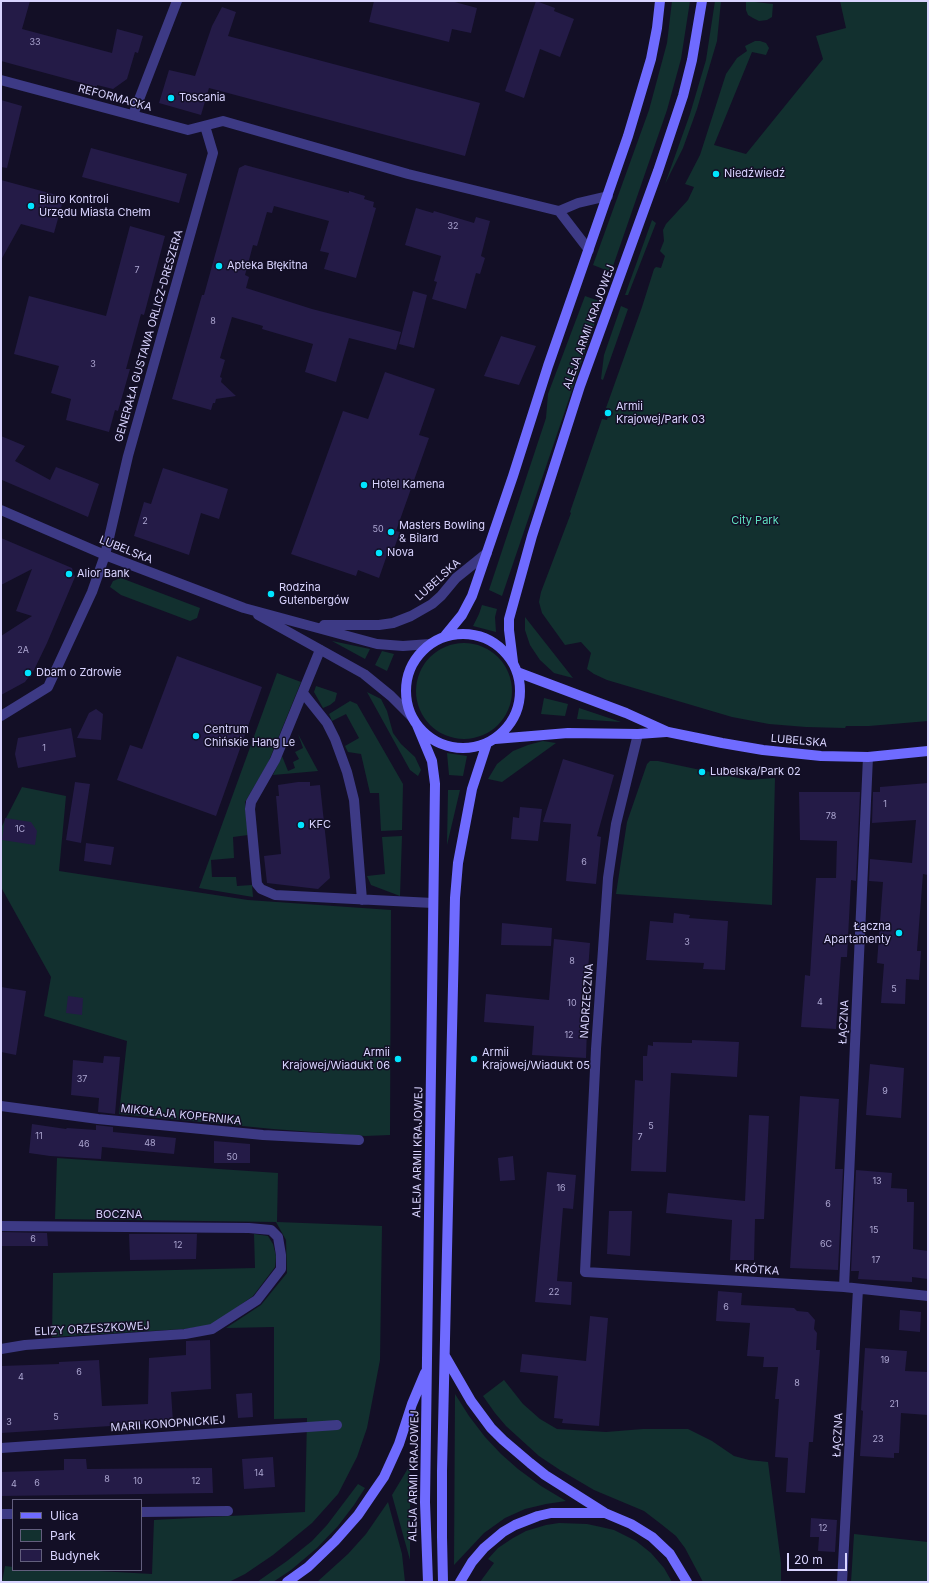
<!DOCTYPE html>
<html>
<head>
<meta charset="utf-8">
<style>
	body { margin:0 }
	#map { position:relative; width:929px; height:1583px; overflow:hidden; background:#130f26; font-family:Inter,sans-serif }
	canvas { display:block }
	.frame { position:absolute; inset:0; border:2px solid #d9d4ff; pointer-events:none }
	.legend { position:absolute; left:12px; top:1499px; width:130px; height:72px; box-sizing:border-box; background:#130f26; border:1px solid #625e7d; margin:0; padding:5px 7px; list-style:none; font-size:12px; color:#d9d4ff }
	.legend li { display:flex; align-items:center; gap:8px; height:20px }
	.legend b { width:20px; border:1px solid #625e7d }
	.scale { position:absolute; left:787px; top:1553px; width:60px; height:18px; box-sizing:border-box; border:2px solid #d9d4ff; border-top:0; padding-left:5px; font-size:12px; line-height:14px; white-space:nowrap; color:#d9d4ff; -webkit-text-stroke:3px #130f26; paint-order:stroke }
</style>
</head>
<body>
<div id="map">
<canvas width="929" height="1583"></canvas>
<div class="frame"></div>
<ul class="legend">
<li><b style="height:5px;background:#6f6bff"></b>Ulica</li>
<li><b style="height:11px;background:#12302f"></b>Park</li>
<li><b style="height:11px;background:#241b47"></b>Budynek</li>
</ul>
<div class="scale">20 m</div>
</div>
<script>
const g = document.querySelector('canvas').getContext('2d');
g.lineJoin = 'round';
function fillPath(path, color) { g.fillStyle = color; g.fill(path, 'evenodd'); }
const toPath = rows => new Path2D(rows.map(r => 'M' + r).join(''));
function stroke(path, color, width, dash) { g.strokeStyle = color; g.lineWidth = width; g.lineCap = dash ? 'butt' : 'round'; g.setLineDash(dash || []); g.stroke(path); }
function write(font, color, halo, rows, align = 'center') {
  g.font = font + ' Inter,sans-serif'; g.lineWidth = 3; g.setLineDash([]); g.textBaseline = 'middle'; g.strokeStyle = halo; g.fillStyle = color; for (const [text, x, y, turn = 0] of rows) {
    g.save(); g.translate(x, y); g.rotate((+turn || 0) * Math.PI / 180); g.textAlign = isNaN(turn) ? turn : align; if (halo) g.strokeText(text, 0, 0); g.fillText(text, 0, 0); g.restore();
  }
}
const green = toPath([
	[672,1,690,1,681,59,667,110,611,272,593,265,649,110,667,43],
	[715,1,721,1,717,41,709,68,697,109,683,148,665,184,690,114,706,60],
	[746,1,773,4,772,17,767,20,759,21,753,18,748,15,746,10],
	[840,1,928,1,928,721,869,726,846,726,845,728,806,727,769,724,732,717,607,680,594,674,587,669,591,653,581,642,565,645,542,613,539,602,541,592,571,513,570,512,602,419,607,420,610,409,606,408,642,307,654,269,656,267,661,268,665,256,660,251,664,241,663,230,666,224,688,200,694,187,685,184,700,155,726,74,737,58,747,51,745,46,755,41,760,41,766,43,769,48,766,55,752,52,714,145,746,154,823,59,816,36,846,28],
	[652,220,656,223,628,295,625,295],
	[585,296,602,302,502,596,489,590,546,418,548,394],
	[621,306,628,309,603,380,601,379,604,355],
	[121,578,200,608,197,618,190,621,121,595,110,587,113,581],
	[482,605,497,609,495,617,496,632,473,626,479,614],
	[525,617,573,678,554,673,540,660,530,645,525,630],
	[332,641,370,649,365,659],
	'416 691a48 48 0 1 1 96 0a48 48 0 1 1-96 0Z',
	[382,651,394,654,387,671,375,665],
	[277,673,301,682,268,763,245,802,248,835,233,837,234,858,211,860,212,877,236,877,237,886,252,885,253,897,199,888],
	[316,686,337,693,335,701,330,705,323,708,314,692],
	[367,692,381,699,387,711,393,733,401,744,415,757,421,770,418,776,410,770],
	[544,698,568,704,565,716,541,714],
	[350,701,357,704,403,784,402,830,381,831,379,793,370,793,361,754,348,752,345,746,359,738,346,714,332,721,329,714],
	[579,708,621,722,577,719],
	[298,734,318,771,273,775,282,756,288,771,295,768,293,762,299,759,295,752,303,748],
	[543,741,556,743,502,782,488,779,497,764,513,751,528,745],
	[447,753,467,756,463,776,449,775],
	[650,761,658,761,748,780,775,778,772,905,616,894,627,822,647,764],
	[22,787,66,796,59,871,248,900,391,910,390,1135,365,1136,273,1129,119,1114,127,1041,44,1016,51,977,1,887,1,828],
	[448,790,460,790,447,845],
	[402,836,400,896,371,885,367,876,385,874,382,837],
	[57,1158,278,1173,277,1222,382,1226,380,1360,367,1428,357,1457,338,1494,312,1523,273,1555,245,1574,229,1582,2,1582,5,1566,13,1567,13,1570,80,1570,152,1574,154,1520,305,1512,307,1418,274,1419,274,1327,226,1328,261,1305,287,1273,286,1240,276,1222,55,1219],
	[254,1234,268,1236,273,1244,276,1256,275,1267,253,1296,212,1325,184,1329,52,1337,53,1273,255,1268],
	[504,1380,523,1404,540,1419,557,1429,606,1432,643,1429,688,1429,712,1441,734,1456,749,1460,768,1462,781,1563,781,1582,703,1582,685,1548,676,1536,661,1524,644,1511,594,1490,560,1470,539,1456,506,1426,495,1413,483,1396],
	[455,1394,469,1416,485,1437,501,1454,518,1469,541,1486,566,1501,546,1504,525,1509,505,1518,484,1533,454,1565],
	[410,1465,410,1560,392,1495],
	[358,1484,365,1488,354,1505,338,1526,317,1548,291,1570,273,1582,257,1582,287,1561,312,1541,327,1525],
	[388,1502,402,1554,405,1582,317,1582,348,1554,366,1534],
	[559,1523,587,1524,601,1527,614,1530,636,1541,651,1553,664,1568,672,1582,480,1582,494,1563,488,1559,498,1548,513,1538,526,1531,546,1525],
	[854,1534,928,1542,928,1582,851,1582]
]);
const building = toPath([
	[1,1,30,1,22,29,112,53,117,29,143,36,138,53,135,52,127,79,113,89,97,85,97,87,1,61],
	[374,1,451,1,477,8,471,33,452,29,449,42,369,22],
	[536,1,555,8,554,11,574,19,560,57,540,49,524,98,505,91],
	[222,7,236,12,228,36,480,103,465,156,209,88,201,115,159,103,169,70,195,76,212,26],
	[1,100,22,106,7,168,1,167],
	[91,148,187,174,179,203,82,177],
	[245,165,349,193,349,191,365,196,364,199,374,202,373,207,376,208,356,278,324,269,329,253,320,251,329,221,274,206,272,213,267,212,257,246,253,245,245,275,249,277,246,288,312,309,401,332,396,350,349,338,336,382,305,372,313,344,262,329,263,326,232,317,220,358,225,360,220,377,222,378,221,382,236,396,216,399,215,403,213,403,211,410,172,399,202,295,204,295,239,168],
	[1,180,64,197,54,233,21,224,1,260],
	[416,208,433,213,434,211,474,223,476,217,490,221,481,256,485,258,480,274,476,273,466,309,432,299,437,282,434,281,441,256,405,245],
	[130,226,165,236,144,315,141,314,126,369,130,369,118,411,115,410,109,432,66,420,71,399,51,393,59,366,14,354,29,296,106,316],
	[413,291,427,295,414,348,399,344],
	[501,336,536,346,519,385,484,376],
	[385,372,435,389,419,435,429,438,396,531,400,532,391,557,387,555,379,578,358,570,356,576,291,554,343,411,368,419],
	[1,436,25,446,15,461,50,480,56,467,99,484,88,517,2,480,1,482],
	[163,468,228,489,219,519,201,513,189,555,134,536,144,502,151,504],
	[1,538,72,568,75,577,47,643,34,670,25,682,1,695,1,636,32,616,16,611,32,569,1,585],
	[177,656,262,687,216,816,117,780,130,745,142,749],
	[96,709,103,714,101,740,77,738,89,713],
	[71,728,76,757,18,768,15,754,18,738],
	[563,759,614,775,597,836,601,837,596,884,566,881,571,824,543,822],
	[75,782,90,784,81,843,66,840],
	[298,782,310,782,310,786,320,785,330,878,318,889,267,883,264,856,281,854,276,796,279,796,278,785],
	[928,783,928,875,923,874,917,951,921,951,919,980,906,979,905,1004,881,1003,884,964,877,963,883,882,869,881,870,859,912,863,916,820,872,823,873,792,880,792,880,787],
	[799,792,860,792,856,881,851,880,847,957,841,957,836,1029,801,1027,805,975,810,976,816,878,836,878,837,841,800,840],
	[520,807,542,809,538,841,511,839,513,817,519,818],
	[5,818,31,822,37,831,35,845,2,840],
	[86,843,114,847,111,865,84,861],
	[674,913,690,915,689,918,728,921,725,970,703,969,704,963,646,960,650,921,673,923],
	[502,923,552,928,551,946,501,945],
	[554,939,590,943,586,999,588,999,586,1058,532,1055,534,1026,484,1022,486,994,549,1000],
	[1,987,26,991,16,1055,1,1052],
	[68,996,83,998,82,1015,66,1013],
	[692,1040,739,1042,737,1077,671,1073,666,1172,631,1171,635,1080,643,1081,643,1056,647,1056,648,1045,653,1046,653,1042,692,1043],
	[104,1056,120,1057,115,1114,98,1112,99,1098,71,1095,73,1060,103,1063],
	[870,1064,904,1068,901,1118,866,1115],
	[800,1096,839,1099,835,1169,843,1169,838,1270,790,1268],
	[749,1115,769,1116,764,1219,755,1219,754,1260,730,1260,732,1220,666,1213,668,1193,745,1201],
	[32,1124,66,1129,67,1128,96,1130,96,1125,113,1127,113,1132,176,1138,174,1154,102,1147,101,1159,50,1156,29,1153],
	[214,1141,250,1144,250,1163,214,1163],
	[513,1156,515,1180,500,1181,498,1158],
	[856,1170,892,1173,891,1188,907,1189,907,1202,914,1202,913,1249,928,1251,928,1279,912,1277,912,1282,858,1279,859,1271,851,1271],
	[547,1172,576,1175,573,1209,563,1208,557,1281,572,1282,571,1305,535,1302],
	[609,1211,632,1211,630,1256,607,1254],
	[1,1232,47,1233,48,1246,1,1246],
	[129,1234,197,1234,196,1259,130,1260],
	[718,1291,742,1293,741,1305,794,1308,797,1311,808,1312,815,1320,814,1329,817,1333,816,1350,820,1350,813,1442,809,1442,805,1493,786,1492,788,1458,775,1457,779,1399,775,1399,778,1367,763,1367,764,1357,747,1356,750,1323,716,1321],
	[900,1310,921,1312,920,1332,899,1330],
	[590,1316,608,1318,599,1426,562,1423,563,1419,554,1418,558,1376,520,1372,522,1354,586,1361],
	[210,1340,211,1389,171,1392,173,1422,1,1433,1,1366,59,1364,59,1362,99,1360,102,1406,148,1404,149,1358,186,1355,186,1341],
	[865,1348,907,1351,905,1371,928,1372,928,1415,901,1413,899,1453,894,1453,894,1458,860,1456,863,1411,861,1410],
	[252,1393,253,1417,238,1418,236,1394],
	[273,1457,275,1487,244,1489,242,1459],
	[64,1459,86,1459,87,1469,212,1468,213,1493,1,1496,1,1472,64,1470],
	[811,1518,837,1520,835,1552,818,1551,819,1537,810,1537]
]);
const minor = toPath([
	[1,80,188,130,223,121,408,174,559,211],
	[133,115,177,1],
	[559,211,578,203,608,196],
	[559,211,589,250],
	[105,555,128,456,213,153,205,126],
	[320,650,275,760,251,802,250,809,257,884,261,889,275,895,433,903],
	[303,693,327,723,335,739,347,772,354,800,362,900],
	[638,734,616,824,608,878,596,1049,585,1272,844,1287,928,1296],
	[1,1106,98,1119,263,1135,359,1140],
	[1,1226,249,1228,271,1230,278,1237,281,1255,281,1269,257,1300,212,1329,185,1334,25,1345,1,1349],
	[844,1287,868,757],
	[1,1448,337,1425],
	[141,1512,228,1511],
	[1,1514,13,1514],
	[842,1582,858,1289]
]);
const tertiary = toPath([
	[1,510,105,555,244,608,377,644,403,646,430,644],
	[258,615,364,674,391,696,411,716],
	[324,625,379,625,393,623,411,616,432,604,441,596,456,578,487,553],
	[1,716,48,687,92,592,105,555]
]);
const secondary = toPath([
	'406 691a57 57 0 1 1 114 0a57 57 0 1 1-114 0Z',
	[444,637,462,615,472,596,513,476,548,366,628,136,651,59,657,28,660,1],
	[513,662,509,630,509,619,532,536,580,386,658,171,683,96,692,60,702,1],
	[517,672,626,713,668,732,722,743,763,750,821,756,868,757,928,751],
	[417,725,432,761,435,784,425,1502,428,1582],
	[495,739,568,733,638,734,666,732],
	[445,1356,471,1401,491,1428,503,1440,530,1463,545,1475,605,1513,631,1524,652,1537,670,1554,687,1582],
	[287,1582,308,1567,335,1541,358,1515,375,1490,384,1477,399,1444,412,1404,425,1373],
	[443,1582,442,1537,442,1471,455,898,458,863,472,789,487,743],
	[460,1582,472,1562,484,1548,503,1532,515,1525,538,1516,551,1513,604,1513]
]);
const markers = [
	[171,98,4,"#00e5ff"],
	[716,174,4,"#00e5ff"],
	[31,206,4,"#00e5ff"],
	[219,266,4,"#00e5ff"],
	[608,413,4,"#00e5ff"],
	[364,485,4,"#00e5ff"],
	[391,532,4,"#00e5ff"],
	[379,553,4,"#00e5ff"],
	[69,574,4,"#00e5ff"],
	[271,594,4,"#00e5ff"],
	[28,673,4,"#00e5ff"],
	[196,736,4,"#00e5ff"],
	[702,772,4,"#00e5ff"],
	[301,825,4,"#00e5ff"],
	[899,933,4,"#00e5ff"],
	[398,1059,4,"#00e5ff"],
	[474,1059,4,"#00e5ff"]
];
const numberNames = [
	["33",35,42],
	["32",453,226],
	["7",137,270],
	["8",213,321],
	["3",93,364],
	["2",145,521],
	["50",378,529],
	["2A",23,650],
	["1",44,748],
	["1",885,804],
	["78",831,816],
	["1C",20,829],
	["6",584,862],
	["3",687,942],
	["8",572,961],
	["5",894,989],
	["4",820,1002],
	["10",572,1003],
	["12",569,1035],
	["37",82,1079],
	["9",885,1091],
	["5",651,1126],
	["11",39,1136],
	["7",640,1137],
	["48",150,1143],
	["46",84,1144],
	["50",232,1157],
	["13",877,1181],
	["16",561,1188],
	["6",828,1204],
	["15",874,1230],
	["6",33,1239],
	["6C",826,1244],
	["12",178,1245],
	["17",876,1260],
	["22",554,1292],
	["6",726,1307],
	["19",885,1360],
	["6",79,1372],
	["4",21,1377],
	["8",797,1383],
	["21",894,1404],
	["5",56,1417],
	["3",9,1422],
	["23",878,1439],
	["14",259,1473],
	["8",107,1479],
	["10",138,1481],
	["12",196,1481],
	["6",37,1483],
	["4",14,1484],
	["12",823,1528]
];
const streetNames = [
	["REFORMACKA",115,98,15],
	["ALEJA ARMII KRAJOWEJ",589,327,-70],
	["GENERAŁA GUSTAWA ORLICZ-DRESZERA",149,336,-74],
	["LUBELSKA",126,550,22],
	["LUBELSKA",438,580,-42],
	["LUBELSKA",799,741,5],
	["NADRZECZNA",587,1001,-86],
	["ŁĄCZNA",844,1022,-87],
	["MIKOŁAJA KOPERNIKA",181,1115,6],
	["ALEJA ARMII KRAJOWEJ",418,1152,-89],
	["BOCZNA",119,1215],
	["KRÓTKA",757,1270,4],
	["ELIZY ORZESZKOWEJ",92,1329,-3],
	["MARII KONOPNICKIEJ",168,1424,-4],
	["ŁĄCZNA",838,1435,-87],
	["ALEJA ARMII KRAJOWEJ",414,1476,-89]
];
const poiNames = [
	["Toscania",179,98],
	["Niedźwiedź",724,174],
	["Biuro Kontroli",39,200],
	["Urzędu Miasta Chełm",39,213],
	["Apteka Błękitna",227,266],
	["Armii",616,407],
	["Krajowej/Park 03",616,420],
	["Hotel Kamena",372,485],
	["Masters Bowling",399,526],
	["& Bilard",399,539],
	["Nova",387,553],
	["Alior Bank",77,574],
	["Rodzina",279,588],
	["Gutenbergów",279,601],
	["Dbam o Zdrowie",36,673],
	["Centrum",204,730],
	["Chińskie Hang Le",204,743],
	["Lubelska/Park 02",710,772],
	["KFC",309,825],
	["Łączna",891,927,"right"],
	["Apartamenty",891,940,"right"],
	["Armii",390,1053,"right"],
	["Krajowej/Wiadukt 06",390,1066,"right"],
	["Armii",482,1053],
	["Krajowej/Wiadukt 05",482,1066]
];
const parkNames = [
	["City Park",755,521]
];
fillPath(green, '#12302f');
fillPath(building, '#241b47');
stroke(minor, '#3d3a85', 10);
stroke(tertiary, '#3d3a85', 10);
stroke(secondary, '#6f6bff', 10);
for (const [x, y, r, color] of markers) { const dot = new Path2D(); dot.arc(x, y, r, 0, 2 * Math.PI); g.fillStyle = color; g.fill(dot); stroke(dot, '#130f26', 1.5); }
write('9px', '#aca6d1', null, numberNames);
write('11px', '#d9d4ff', '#130f26', streetNames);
write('11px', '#d9d4ff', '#130f26', poiNames, 'left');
write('11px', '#5fe0c0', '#130f26', parkNames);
</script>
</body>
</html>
